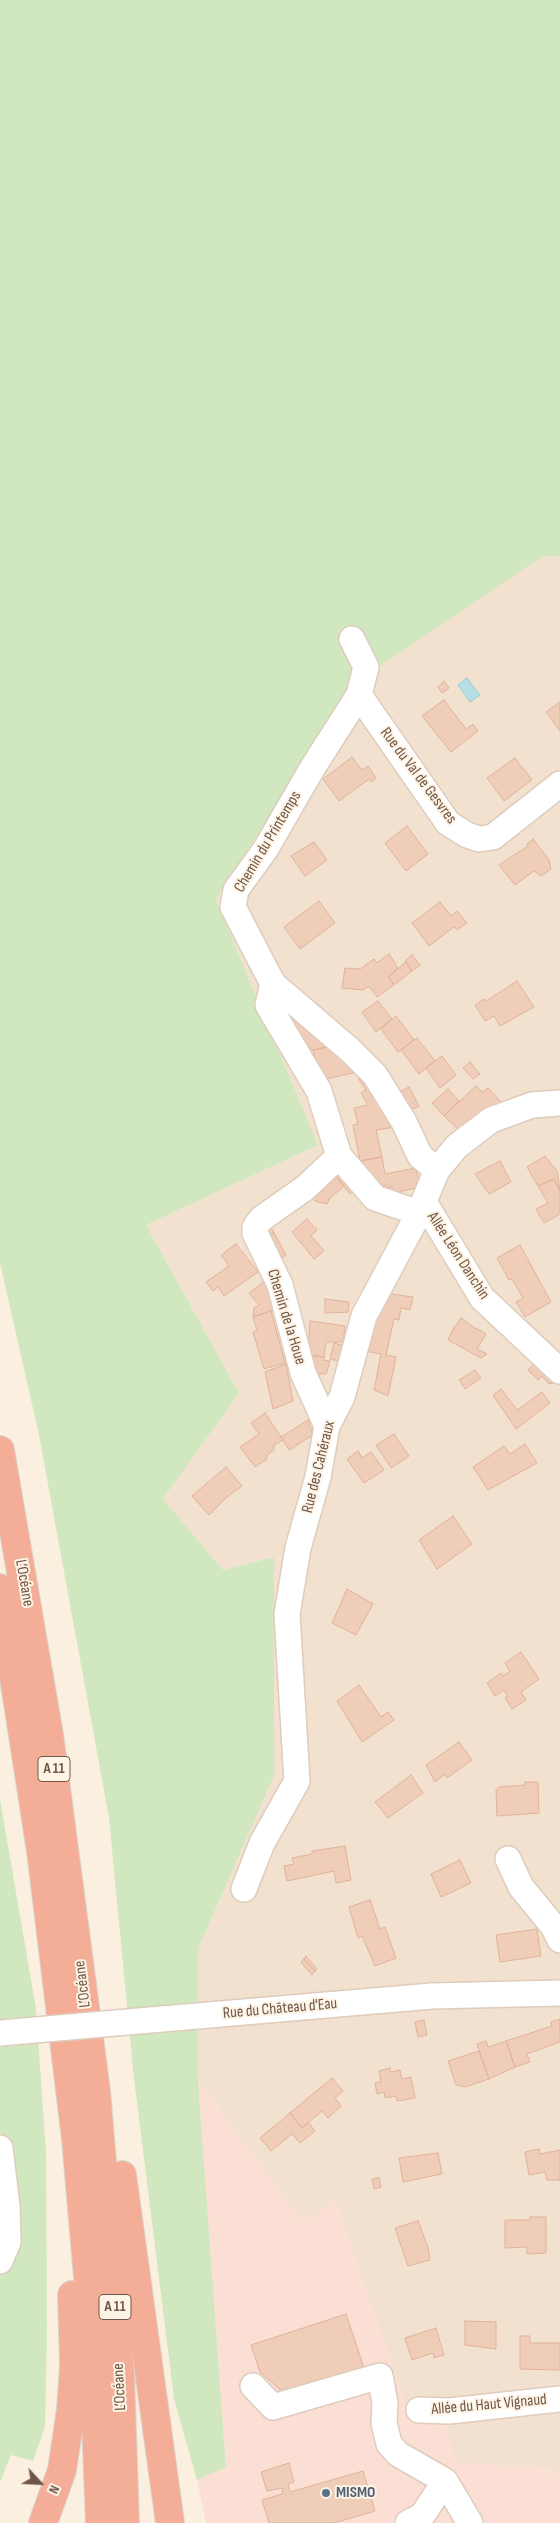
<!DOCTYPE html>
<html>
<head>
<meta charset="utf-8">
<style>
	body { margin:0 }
	#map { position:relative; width:560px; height:2523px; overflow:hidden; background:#fbf0e0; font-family:"Sofia Sans Condensed",sans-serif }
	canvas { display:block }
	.north { position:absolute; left:15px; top:2458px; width:50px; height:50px; -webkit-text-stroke:4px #fef4e5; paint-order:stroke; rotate:115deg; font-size:14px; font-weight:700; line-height:20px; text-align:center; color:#705649 }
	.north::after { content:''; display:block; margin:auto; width:18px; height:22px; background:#705649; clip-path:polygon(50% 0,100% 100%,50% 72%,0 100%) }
</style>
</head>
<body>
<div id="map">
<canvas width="560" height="2523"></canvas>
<div class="north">N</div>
</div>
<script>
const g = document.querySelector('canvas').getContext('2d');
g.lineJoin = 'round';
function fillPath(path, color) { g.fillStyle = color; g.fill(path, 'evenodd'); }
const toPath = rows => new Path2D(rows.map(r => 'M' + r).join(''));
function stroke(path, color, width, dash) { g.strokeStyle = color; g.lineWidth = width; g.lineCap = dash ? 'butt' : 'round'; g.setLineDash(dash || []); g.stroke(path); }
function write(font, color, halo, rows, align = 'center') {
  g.font = font + ' "Sofia Sans Condensed",sans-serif'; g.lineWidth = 4; g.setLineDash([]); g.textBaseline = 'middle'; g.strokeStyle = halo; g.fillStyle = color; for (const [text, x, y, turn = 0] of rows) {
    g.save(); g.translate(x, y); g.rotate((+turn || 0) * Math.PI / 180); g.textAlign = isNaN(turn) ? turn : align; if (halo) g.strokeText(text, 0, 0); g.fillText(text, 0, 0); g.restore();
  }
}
const residential = toPath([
	[543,556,560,556,560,2479,550,2469,455,2462,412,2423,336,2202,303,2222,198,2080,198,1949,274,1776,273,1557,223,1570,163,1499,239,1393,146,1225,318,1145,216,900,352,685]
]);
const commercial = toPath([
	[198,2080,303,2222,336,2201,412,2423,447,2425,456,2462,550,2469,560,2479,560,2523,206,2523,197,2480,226,2467]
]);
const green = toPath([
	[0,0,560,0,560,556,543,556,352,685,216,900,318,1145,146,1225,239,1393,163,1499,223,1570,274,1557,274,1776,198,1949,198,2080,226,2467,197,2480,174,2399,134,2079,109,1818,39,1435,0,1263],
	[0,1799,36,2009,46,2153,47,2328,45,2427,33,2461,11,2455,0,2482]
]);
const water = toPath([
	[467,678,480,695,470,702,458,685,467,678]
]);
const building = toPath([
	[444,681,449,688,442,693,438,687,444,681],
	[444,700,466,729,473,724,478,731,451,752,422,716,444,700],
	[560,702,560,731,546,712,560,702],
	[352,757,362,770,368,766,376,778,371,782,369,779,339,801,323,779,352,757],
	[515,758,532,780,504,801,487,778,515,758],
	[407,826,428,854,406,871,385,843,407,826],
	[533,839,549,860,551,869,541,876,534,871,515,885,499,865,528,846,527,844,533,839],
	[314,842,327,860,305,876,291,856,314,842],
	[319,901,335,923,300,949,284,927,319,901],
	[440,902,451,916,457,911,467,923,457,930,454,927,429,946,412,923,440,902],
	[389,954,398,968,388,977,394,985,377,997,369,986,363,990,342,988,345,968,360,969,374,959,377,963,389,954],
	[412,955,420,965,412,971,405,961,412,955],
	[406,962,412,971,394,985,388,977,406,962],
	[517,981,534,1007,500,1026,494,1016,485,1021,475,1005,484,999,486,1001,517,981],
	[378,1001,392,1019,376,1032,362,1012,378,1001],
	[284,1008,331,1046,313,1050,290,1032,284,1008],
	[396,1016,414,1040,398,1052,381,1029,396,1016],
	[417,1038,435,1061,419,1074,401,1050,417,1038],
	[331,1046,363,1071,320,1080,313,1050,331,1046],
	[442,1056,456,1075,440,1088,426,1068,442,1056],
	[470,1062,480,1074,473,1079,463,1068,470,1062],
	[365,1074,396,1127,376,1130,382,1157,360,1161,353,1125,358,1124,354,1108,368,1105,361,1093,366,1090,358,1078,365,1074],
	[476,1086,482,1092,488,1088,502,1103,458,1129,444,1116,476,1086],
	[409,1087,419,1106,409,1111,399,1092,409,1087],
	[448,1089,459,1101,444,1116,432,1103,448,1089],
	[545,1156,557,1171,560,1191,554,1179,538,1186,527,1167,545,1156],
	[382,1157,385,1174,416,1168,420,1187,394,1193,392,1187,387,1188,386,1185,372,1189,360,1161,382,1157],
	[500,1161,511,1182,489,1194,475,1174,500,1161],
	[342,1170,357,1189,350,1194,335,1175,342,1170],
	[335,1175,344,1186,330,1198,327,1204,315,1201,310,1193,335,1175],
	[554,1179,560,1191,560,1214,544,1223,536,1209,548,1203,538,1186,554,1179],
	[307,1219,317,1230,311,1236,324,1251,314,1259,292,1232,307,1219],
	[270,1225,274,1233,264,1239,270,1225],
	[274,1233,286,1255,274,1262,264,1239,274,1233],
	[236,1244,258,1272,224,1296,218,1287,213,1291,206,1282,229,1266,221,1255,236,1244],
	[520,1245,551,1302,525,1317,516,1302,523,1298,512,1279,509,1280,497,1258,520,1245],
	[264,1282,274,1295,276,1309,253,1317,254,1308,259,1305,249,1293,264,1282],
	[384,1293,413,1297,410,1310,401,1308,399,1320,394,1319,386,1355,396,1357,388,1396,374,1390,381,1354,365,1351,384,1293],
	[325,1299,349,1302,348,1312,325,1313,325,1299],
	[271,1311,285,1363,264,1369,253,1332,257,1330,253,1317,271,1311],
	[461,1318,476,1329,476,1328,486,1334,477,1349,487,1354,481,1358,448,1340,455,1325,456,1326,461,1318],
	[310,1321,345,1326,343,1342,326,1342,324,1357,308,1355,310,1321],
	[334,1343,348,1347,343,1362,330,1359,334,1343],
	[308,1355,324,1357,324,1360,330,1361,326,1374,310,1374,308,1355],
	[537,1360,560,1381,549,1384,542,1376,538,1380,528,1370,537,1360],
	[286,1364,293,1401,273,1409,265,1372,286,1364],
	[475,1370,481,1378,465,1389,459,1380,475,1370],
	[501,1389,517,1410,542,1392,550,1403,516,1429,493,1395,501,1389],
	[265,1413,283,1440,274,1445,274,1450,267,1455,267,1459,255,1467,240,1447,259,1434,251,1423,265,1413],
	[308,1420,313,1435,289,1450,281,1437,308,1420],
	[394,1434,409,1456,391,1468,376,1445,394,1434],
	[525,1444,537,1463,488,1490,473,1467,504,1446,510,1454,525,1444],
	[358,1451,362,1458,371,1452,384,1470,364,1483,347,1459,358,1451],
	[226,1467,242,1486,227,1497,209,1515,192,1496,226,1467],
	[453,1516,472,1544,437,1569,419,1540,453,1516],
	[347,1589,373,1604,356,1635,332,1623,347,1589],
	[521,1652,539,1679,521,1692,526,1700,512,1709,505,1698,508,1696,504,1690,495,1696,487,1683,501,1673,503,1676,510,1671,505,1663,521,1652],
	[359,1685,381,1717,388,1712,394,1720,362,1742,337,1701,359,1685],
	[459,1742,472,1760,447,1778,445,1774,435,1782,426,1765,459,1742],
	[411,1775,423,1793,388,1818,375,1802,411,1775],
	[525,1782,538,1782,539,1813,497,1816,496,1790,499,1787,525,1785,525,1782],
	[345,1846,351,1880,336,1883,334,1871,287,1881,284,1866,294,1864,292,1858,312,1854,312,1851,345,1846],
	[460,1860,471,1883,441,1897,431,1874,460,1860],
	[370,1900,380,1929,385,1927,396,1958,375,1966,362,1936,358,1938,349,1907,370,1900],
	[537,1929,541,1956,500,1962,496,1935,537,1929],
	[306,1956,317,1969,315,1971,304,1959,306,1956],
	[304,1959,315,1971,312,1975,301,1962,304,1959],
	[560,2019,560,2042,527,2054,530,2062,515,2067,506,2041,552,2026,551,2022,560,2019],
	[424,2020,427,2035,418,2037,415,2022,424,2020],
	[486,2041,488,2047,506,2041,515,2067,489,2079,477,2044,486,2041],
	[479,2051,489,2079,465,2087,456,2085,448,2061,479,2051],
	[390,2068,390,2072,400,2070,402,2079,411,2077,415,2098,397,2101,396,2096,385,2098,384,2092,377,2094,375,2083,381,2082,379,2071,390,2068],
	[332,2078,343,2091,335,2098,341,2106,328,2118,322,2111,302,2128,290,2113,332,2078],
	[290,2113,302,2128,308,2122,315,2131,300,2143,292,2134,271,2151,260,2138,290,2113],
	[539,2149,540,2154,560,2150,560,2180,547,2180,545,2172,529,2175,525,2152,539,2149],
	[438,2153,442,2174,403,2182,399,2158,438,2153],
	[379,2178,381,2187,374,2189,372,2179,379,2178],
	[530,2217,546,2217,546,2253,527,2254,527,2247,505,2248,505,2220,530,2220,530,2217],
	[418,2221,428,2248,430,2260,408,2266,395,2228,418,2221],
	[346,2314,364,2368,285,2394,260,2372,251,2345,346,2314],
	[465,2321,496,2322,496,2349,465,2345,465,2321],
	[436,2328,444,2355,434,2358,433,2353,412,2360,405,2338,436,2328],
	[520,2336,530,2336,530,2343,560,2343,560,2370,520,2369,520,2336],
	[289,2463,294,2482,288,2484,290,2492,363,2471,375,2511,334,2523,269,2523,262,2500,282,2494,283,2488,267,2491,261,2472,289,2463]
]);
const minor = toPath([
	[352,639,366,667,359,695,313,767,265,850,236,890,233,907,273,984,350,1050,375,1075,404,1122,420,1156,437,1170],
	[359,695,448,823,467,835,479,839,493,837,560,784],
	[273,984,268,1005,319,1091,339,1156,305,1188,261,1219,255,1227,255,1233,280,1285,303,1373,327,1426],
	[339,1156,375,1198,419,1213],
	[424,1202,482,1298,560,1371],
	[508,1859,521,1887,553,1926,560,1940],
	[244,1889,262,1843,297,1781,287,1614,298,1548,318,1477,327,1426,342,1397,364,1316,419,1213,437,1170,457,1146,491,1120,532,1105,560,1103],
	[162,2019,432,1996,560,1993],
	[0,2148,7,2206,8,2242,0,2261],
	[253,2386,273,2407,380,2376,385,2403,384,2423,389,2444,398,2454,445,2481,470,2523],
	[419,2410,449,2411,560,2399],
	[408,2523,422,2516,445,2481]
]);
const highway = toPath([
	[0,1450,49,1735,96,2091,120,2375,125,2523],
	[0,1588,41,1851,76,2139,92,2324,100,2523],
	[122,2175,170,2523],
	[43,2523,62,2470,71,2410,74,2365,72,2295]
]);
const minorBridge = toPath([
	[0,2033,162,2019]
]);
const markers = [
	[326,2493,5,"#5c6f8a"]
];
const shields = [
	[54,1769,32],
	[115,2307,32]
];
const shieldNames = [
	["A 11",54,1769],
	["A 11",115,2307]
];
const streetNames = [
	["Rue du Val de Gesvres",418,776,53],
	["Chemin du Printemps",268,842,-59],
	["Allée Léon Danchin",458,1256,57],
	["Chemin de la Houe",286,1317,73],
	["Rue des Cahéraux",319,1467,-76],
	["L’Océane",24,1583,80],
	["L’Océane",83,1984,-97],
	["Rue du Château d'Eau",280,2009,-5],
	["L’Océane",120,2387,-93],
	["Allée du Haut Vignaud",489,2405,-5]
];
const serviceNames = [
	["MISMO",336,2493]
];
fillPath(residential, '#f2e1cf');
fillPath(commercial, '#fbded4');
fillPath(green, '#d1e7c0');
fillPath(water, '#b6dee3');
stroke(water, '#9ccdd4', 1);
fillPath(building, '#efcdb9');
stroke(building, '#e1b39a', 1);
stroke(minor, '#deccbc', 28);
stroke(highway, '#dad3d0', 30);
stroke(minor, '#fff', 25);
stroke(highway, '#f4ae98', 28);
stroke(minorBridge, '#deccbc', 28, []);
stroke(minorBridge, '#fff', 25);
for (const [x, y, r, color] of markers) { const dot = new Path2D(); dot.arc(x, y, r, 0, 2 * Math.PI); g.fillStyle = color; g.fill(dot); stroke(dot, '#fef4e5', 2); }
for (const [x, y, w] of shields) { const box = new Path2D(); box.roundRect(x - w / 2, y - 12.5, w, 25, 4); g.fillStyle = '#fef4e5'; g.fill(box); stroke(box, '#705649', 1); }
write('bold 15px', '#705649', null, shieldNames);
write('16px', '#705649', '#fef4e5', streetNames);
write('bold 16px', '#4e5e75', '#fef4e5', serviceNames, 'left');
</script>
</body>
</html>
